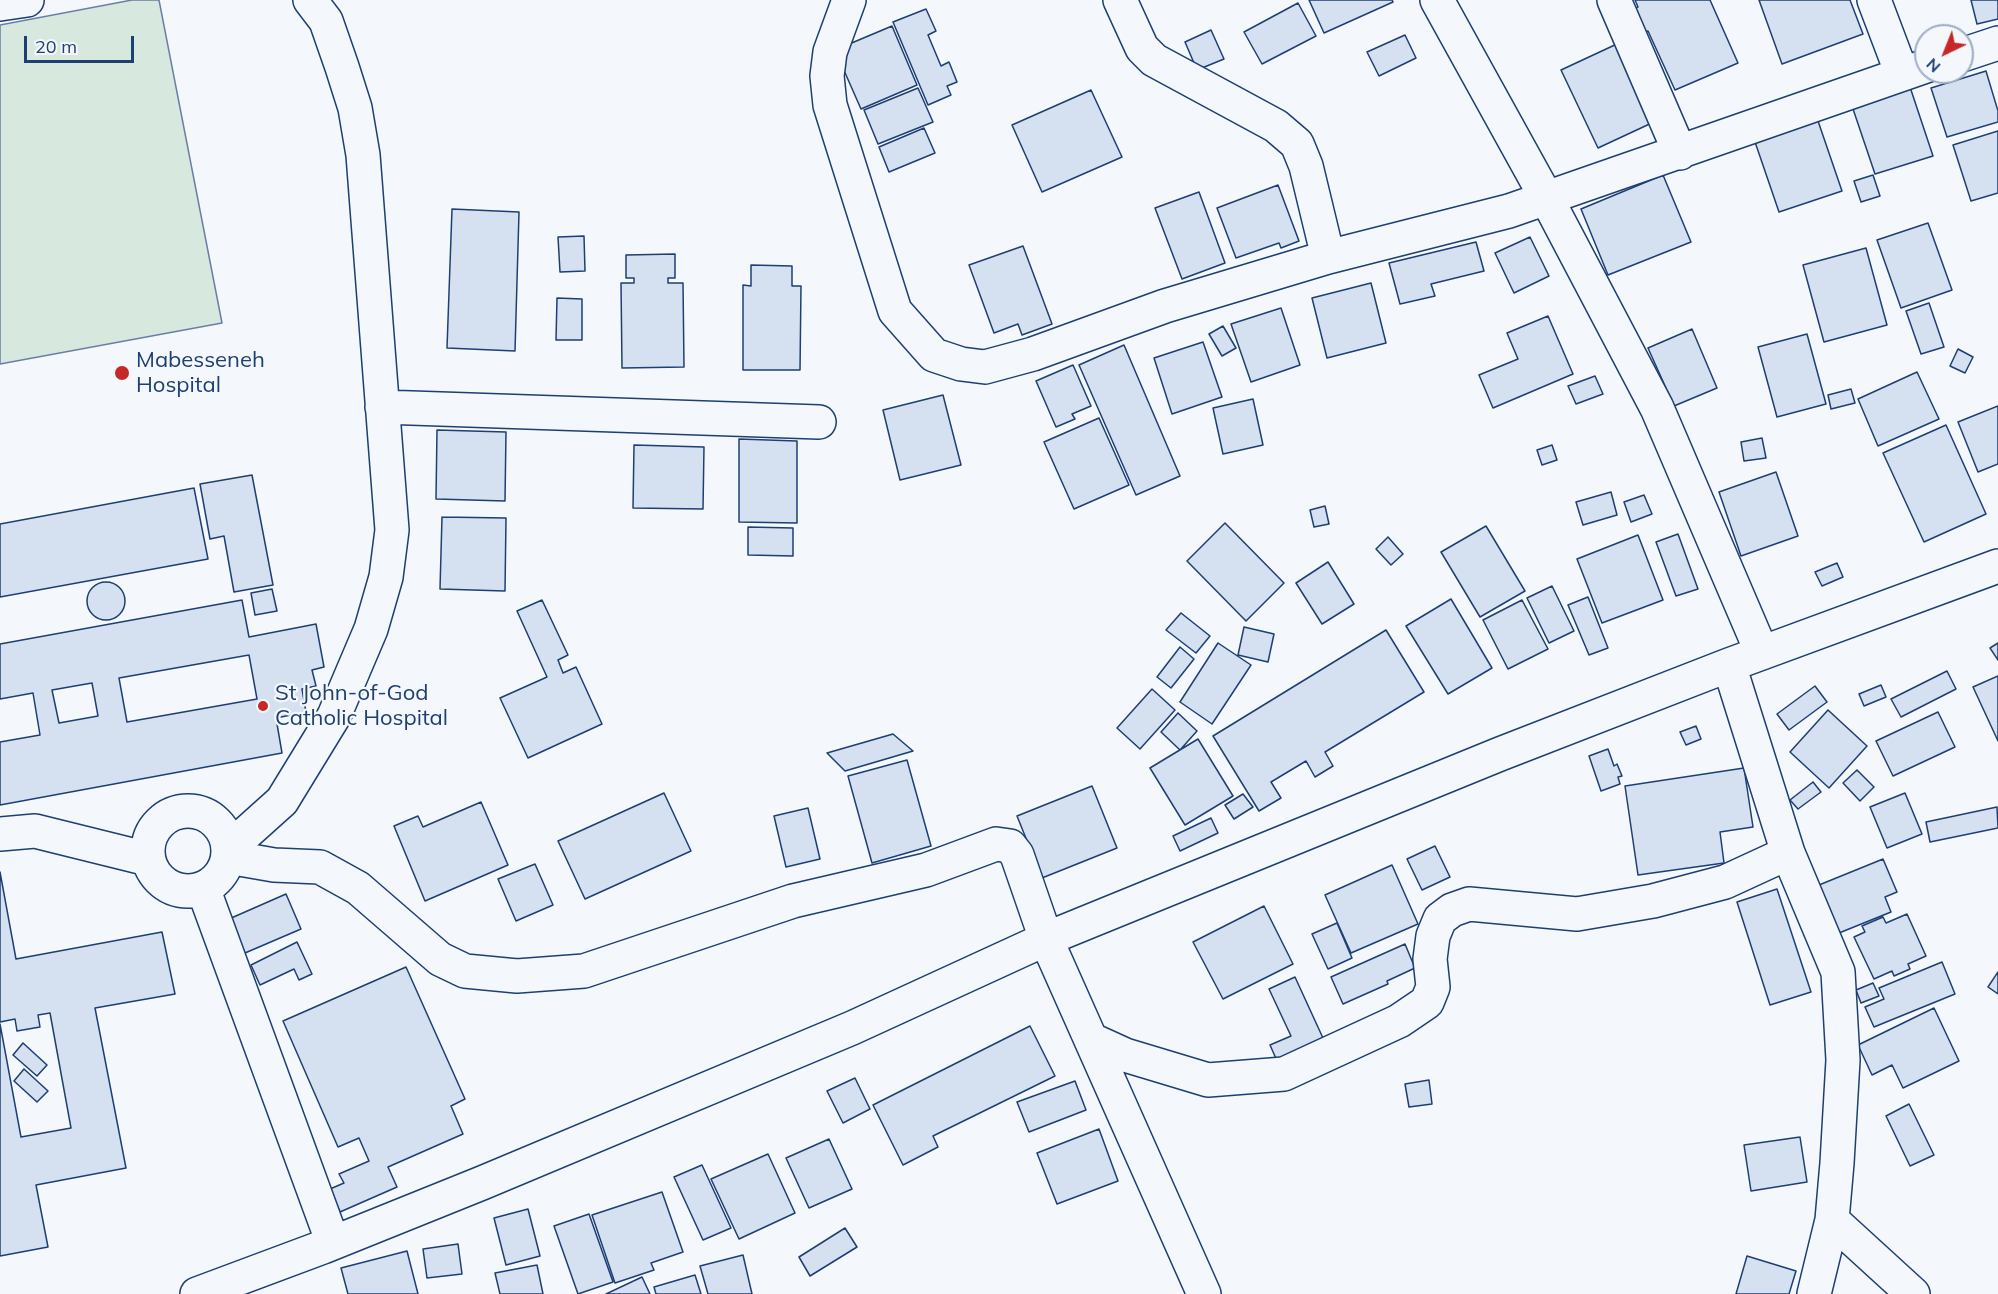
<!DOCTYPE html>
<html>
<head>
<meta charset="utf-8">
<style>
	body { margin:0 }
	#map { position:relative; width:1998px; height:1294px; overflow:hidden; background:#f4f7fb; font-family:Mulish,sans-serif }
	canvas { display:block }
	.north { position:absolute; left:1914px; top:24px; width:60px; height:60px; box-sizing:border-box; background:#f4f7fb; border:2px solid #9eadc5; border-radius:50%; rotate:223deg; font-size:16px; font-weight:700; line-height:24px; text-align:center; color:#1d3f73 }
	.north::after { content:''; display:block; margin:auto; width:21px; height:27px; background:#c62828; clip-path:polygon(50% 0,100% 100%,50% 72%,0 100%) }
	.scale { position:absolute; left:24px; top:36px; width:110px; height:27px; box-sizing:border-box; border:3px solid #1d3f73; border-top:0; padding-left:8px; font-size:18px; line-height:21px; white-space:nowrap; color:#1d3f73; -webkit-text-stroke:4px #f4f7fb; paint-order:stroke }
</style>
</head>
<body>
<div id="map">
<canvas width="1998" height="1294"></canvas>
<div class="north">N</div>
<div class="scale">20 m</div>
</div>
<script>
const g = document.querySelector('canvas').getContext('2d');
g.lineJoin = 'round';
function fillPath(path, color) { g.fillStyle = color; g.fill(path, 'evenodd'); }
const toPath = rows => new Path2D(rows.map(r => 'M' + r).join(''));
function stroke(path, color, width, dash) { g.strokeStyle = color; g.lineWidth = width; g.lineCap = dash ? 'butt' : 'round'; g.setLineDash(dash || []); g.stroke(path); }
function write(font, color, halo, rows, align = 'center') {
  g.font = font + ' Mulish,sans-serif'; g.lineWidth = 4.5; g.setLineDash([]); g.textBaseline = 'middle'; g.strokeStyle = halo; g.fillStyle = color; for (const [text, x, y, turn = 0] of rows) {
    g.save(); g.translate(x, y); g.rotate((+turn || 0) * Math.PI / 180); g.textAlign = isNaN(turn) ? turn : align; if (halo) g.strokeText(text, 0, 0); g.fillText(text, 0, 0); g.restore();
  }
}
const green = toPath([
	[132,0,159,0,222,323,0,364,0,25,132,0]
]);
const building = toPath([
	[1309,0,1392,0,1393,2,1324,33,1309,0],
	[1635,0,1710,0,1738,63,1675,90,1648,31,1637,35,1627,12,1638,7,1635,0],
	[1759,0,1850,0,1863,34,1782,64,1759,0],
	[1971,0,1998,0,1998,19,1977,24,1971,0],
	[1298,3,1316,36,1262,64,1244,32,1298,3],
	[926,9,936,31,928,35,941,66,949,62,957,82,947,86,951,95,928,105,893,22,926,9],
	[892,26,917,85,861,109,835,50,892,26],
	[1211,30,1224,59,1197,70,1185,42,1211,30],
	[1405,35,1416,58,1379,76,1367,52,1405,35],
	[1619,43,1656,121,1598,148,1561,70,1619,43],
	[1986,71,1998,111,1998,122,1947,137,1931,88,1986,71],
	[1910,87,1933,156,1875,174,1852,106,1910,87],
	[918,88,933,122,878,144,864,110,918,88],
	[1091,90,1122,157,1042,192,1012,125,1091,90],
	[1817,118,1842,191,1779,212,1754,139,1817,118],
	[924,128,935,153,889,172,879,147,924,128],
	[1998,131,1998,193,1971,201,1953,145,1998,131],
	[1663,175,1691,242,1608,275,1581,209,1663,175],
	[1873,175,1880,196,1861,202,1854,181,1873,175],
	[1278,185,1299,241,1281,248,1279,243,1236,258,1217,208,1278,185],
	[1199,192,1225,263,1182,279,1155,208,1199,192],
	[452,209,519,212,515,351,447,348,452,209],
	[1928,223,1952,290,1901,308,1877,240,1928,223],
	[584,236,585,271,560,272,558,237,584,236],
	[1530,237,1549,276,1514,293,1495,253,1530,237],
	[1476,242,1484,271,1431,284,1435,296,1400,304,1389,263,1476,242],
	[1023,246,1052,324,1022,335,1018,324,994,333,969,265,1023,246],
	[1866,248,1887,325,1824,342,1803,265,1866,248],
	[675,254,675,278,668,278,668,283,683,283,684,367,622,368,621,283,634,283,634,278,626,278,626,255,675,254],
	[751,265,792,266,792,286,801,286,800,370,743,370,743,285,751,286,751,265],
	[1371,283,1386,343,1327,358,1312,298,1371,283],
	[557,298,582,299,582,340,556,340,557,298],
	[1929,303,1944,347,1921,354,1906,311,1929,303],
	[1281,308,1300,365,1251,382,1231,324,1281,308],
	[1548,316,1573,374,1493,408,1479,375,1518,359,1507,333,1548,316],
	[1223,326,1236,348,1222,356,1209,334,1223,326],
	[1692,329,1717,388,1674,406,1648,348,1692,329],
	[1807,334,1826,404,1777,417,1758,347,1807,334],
	[1203,342,1222,397,1172,414,1154,358,1203,342],
	[1124,345,1180,476,1136,495,1079,365,1124,345],
	[1958,349,1973,357,1965,373,1950,366,1958,349],
	[1073,365,1091,406,1072,414,1075,419,1056,427,1036,381,1073,365],
	[1917,372,1939,419,1878,446,1858,399,1917,372],
	[1595,376,1603,394,1576,404,1568,386,1595,376],
	[1851,389,1855,403,1831,409,1828,395,1851,389],
	[943,395,961,465,900,480,883,410,943,395],
	[1253,399,1263,445,1223,454,1213,408,1253,399],
	[1998,406,1998,464,1978,472,1958,422,1998,406],
	[1099,418,1129,485,1074,509,1044,442,1099,418],
	[1946,425,1986,514,1924,542,1883,453,1946,425],
	[437,430,506,432,505,501,436,499,437,430],
	[1762,438,1766,458,1744,461,1741,442,1762,438],
	[739,439,797,441,797,523,739,522,739,439],
	[634,445,704,447,703,509,633,508,634,445],
	[1552,445,1557,460,1542,465,1537,450,1552,445],
	[1776,472,1798,536,1741,556,1719,492,1776,472],
	[252,475,273,585,234,592,224,536,210,539,200,484,252,475],
	[194,488,208,559,0,597,0,524,194,488],
	[1611,492,1617,515,1583,525,1576,502,1611,492],
	[1644,495,1652,514,1631,522,1624,502,1644,495],
	[1325,506,1329,524,1314,527,1310,510,1325,506],
	[442,517,506,518,505,591,440,589,442,517],
	[1225,523,1284,583,1246,621,1187,561,1225,523],
	[1486,526,1525,591,1480,617,1441,552,1486,526],
	[748,527,793,528,793,556,748,555,748,527],
	[1678,534,1698,589,1676,596,1656,542,1678,534],
	[1638,535,1663,600,1602,623,1577,559,1638,535],
	[1388,537,1403,554,1391,565,1376,549,1388,537],
	[1328,562,1354,604,1322,624,1296,583,1328,562],
	[1837,563,1843,577,1822,586,1815,572,1837,563],
	'87 601a19 19 0 1 1 38 0a19 19 0 1 1-38 0Z',
	[1552,586,1574,631,1549,643,1527,598,1552,586],
	[272,589,277,611,255,615,251,593,272,589],
	[1588,597,1608,648,1589,655,1568,605,1588,597],
	[1451,599,1492,668,1448,694,1406,626,1451,599],
	[242,600,249,637,316,624,324,667,312,670,316,686,302,689,306,712,276,718,282,753,0,805,0,742,40,735,33,693,0,699,0,644,242,600],
	[249,655,257,699,127,722,119,678,249,655],
	[92,683,98,716,59,723,52,690,92,683],
	[542,600,568,655,558,660,563,673,576,667,602,724,528,758,500,698,547,677,517,611,542,600],
	[1522,600,1548,649,1508,669,1483,620,1522,600],
	[1181,613,1210,636,1196,653,1166,630,1181,613],
	[1244,627,1274,634,1268,662,1238,655,1244,627],
	[1386,630,1424,692,1325,752,1333,766,1315,777,1306,761,1271,782,1281,798,1259,811,1213,736,1386,630],
	[1218,643,1251,665,1212,724,1180,702,1218,643],
	[1998,643,1998,660,1990,648,1998,643],
	[1180,647,1194,659,1171,688,1157,677,1180,647],
	[1947,671,1956,689,1901,717,1891,699,1947,671],
	[1998,676,1998,741,1973,687,1998,676],
	[1881,685,1886,697,1864,706,1859,694,1881,685],
	[1815,686,1827,702,1789,730,1777,714,1815,686],
	[1152,689,1175,710,1140,749,1117,728,1152,689],
	[1828,710,1867,746,1829,788,1790,752,1828,710],
	[1938,712,1955,747,1893,776,1876,741,1938,712],
	[1178,713,1197,731,1180,750,1161,732,1178,713],
	[1696,726,1701,739,1686,745,1680,732,1696,726],
	[893,734,913,751,845,771,827,753,893,734],
	[1198,739,1233,796,1185,825,1150,768,1198,739],
	[1608,749,1614,766,1617,764,1622,776,1618,777,1620,784,1601,791,1589,756,1608,749],
	[907,760,931,846,872,863,848,776,907,760],
	[1744,768,1753,827,1720,832,1724,863,1638,875,1625,786,1744,768],
	[1857,770,1874,787,1860,801,1843,783,1857,770],
	[1813,782,1821,792,1798,809,1790,800,1813,782],
	[1092,786,1117,848,1042,878,1017,816,1092,786],
	[664,793,691,851,585,899,558,841,664,793],
	[1905,793,1922,834,1887,848,1870,807,1905,793],
	[1243,794,1253,807,1234,819,1225,805,1243,794],
	[481,802,508,865,425,901,394,826,418,816,423,827,481,802],
	[1997,807,1998,828,1930,842,1926,822,1997,807],
	[808,808,820,859,786,867,774,816,808,808],
	[1211,818,1218,833,1180,851,1173,836,1211,818],
	[1435,846,1450,877,1422,890,1407,859,1435,846],
	[1883,859,1897,892,1885,897,1891,912,1839,933,1819,885,1883,859],
	[535,864,553,905,516,921,498,879,535,864],
	[1392,865,1418,924,1351,953,1325,895,1392,865],
	[0,872,16,959,162,932,175,994,95,1008,126,1168,36,1185,48,1247,0,1256,0,1024,21,1137,71,1128,50,1013,38,1015,40,1027,17,1031,15,1019,0,1022,0,872],
	[1777,889,1811,992,1770,1005,1737,902,1777,889],
	[286,894,301,929,245,953,229,919,286,894],
	[1264,906,1293,964,1223,999,1193,942,1264,906],
	[1907,914,1926,956,1908,964,1910,969,1894,976,1892,971,1874,979,1854,937,1865,932,1862,926,1883,917,1886,923,1907,914],
	[1337,923,1352,958,1328,969,1312,934,1337,923],
	[297,942,312,974,299,980,294,969,260,985,251,965,297,942],
	[1405,944,1415,968,1387,981,1388,984,1343,1004,1331,977,1405,944],
	[1942,962,1955,994,1874,1027,1865,1007,1884,999,1879,988,1942,962],
	[406,967,465,1099,451,1106,463,1134,388,1167,397,1187,340,1212,330,1189,344,1183,339,1174,369,1161,359,1138,338,1147,283,1021,406,967],
	[1998,972,1998,994,1988,987,1998,972],
	[1295,977,1328,1049,1281,1070,1270,1045,1291,1036,1269,989,1295,977],
	[1873,983,1879,996,1861,1003,1856,990,1873,983],
	[1934,1008,1959,1061,1903,1088,1892,1065,1872,1075,1858,1045,1934,1008],
	[1030,1026,1055,1076,933,1136,938,1147,903,1165,873,1105,1030,1026],
	[23,1043,47,1065,37,1076,13,1055,23,1043],
	[24,1069,48,1091,37,1102,14,1081,24,1069],
	[855,1078,870,1109,843,1123,827,1091,855,1078],
	[1429,1080,1432,1104,1409,1107,1405,1084,1429,1080],
	[1075,1081,1086,1110,1029,1132,1017,1102,1075,1081],
	[1909,1104,1934,1155,1910,1166,1886,1116,1909,1104],
	[1099,1129,1118,1181,1057,1204,1037,1153,1099,1129],
	[1800,1137,1807,1182,1751,1191,1744,1145,1800,1137],
	[829,1139,852,1189,809,1208,786,1158,829,1139],
	[768,1154,795,1213,739,1239,711,1179,768,1154],
	[702,1165,731,1228,703,1240,674,1177,702,1165],
	[662,1192,683,1252,651,1263,654,1270,615,1283,592,1215,662,1192],
	[528,1209,540,1256,506,1265,494,1218,528,1209],
	[589,1214,613,1282,578,1294,554,1226,589,1214],
	[845,1228,857,1247,810,1276,799,1257,845,1228],
	[458,1244,462,1274,427,1278,423,1249,458,1244],
	[407,1251,418,1294,348,1294,341,1268,407,1251],
	[743,1255,752,1294,708,1294,700,1266,743,1255],
	[1747,1256,1796,1271,1789,1294,1736,1294,1747,1256],
	[537,1265,543,1294,500,1294,495,1273,537,1265],
	[695,1275,701,1294,656,1294,654,1287,695,1275],
	[642,1277,650,1294,606,1294,642,1277]
]);
const minor = toPath([
	[849,0,830,52,827,76,830,105,895,311,934,355,961,364,985,367,1033,354,1165,306,1328,257,1509,211,1926,66],
	[1120,0,1142,48,1154,60,1276,126,1297,144,1306,166,1328,257],
	[1437,0,1547,199,1657,408,1762,653],
	[1614,0,1680,153],
	[1874,0,1902,74],
	[0,4,27,0],
	[1962,55,1998,43],
	[382,407,819,422],
	[1729,665,1788,853,1838,972,1843,1060,1837,1163,1832,1220,1814,1294],
	'148 851a40 40 0 1 1 80 0a40 40 0 1 1-80 0Z',
	[0,834,35,831,148,859],
	[228,843,243,836,282,801,334,716,371,629,386,577,392,530,363,155,355,108,342,67,326,21,310,0],
	[228,857,274,865,320,867,358,888,440,959,465,971,517,976,584,971,793,901,926,870,996,844,1010,846,1017,855,1046,939,1204,1294],
	[203,888,333,1243],
	[1092,1040,1125,1055,1208,1080,1284,1074,1399,1021,1427,1002,1433,987,1430,959,1433,936,1440,919,1452,910,1469,904,1577,914,1653,901,1725,882,1788,853],
	[1832,1220,1913,1294],
	[197,1294,323,1247,482,1183,852,1028,1046,939,1500,754,1729,665,1998,566]
]);
const markers = [
	[122,373,8,"#c62828"],
	[263,706,6,"#c62828"]
];
const poiNames = [
	["Mabesseneh",136,360],
	["Hospital",136,385],
	["St John-of-God",275,693],
	["Catholic Hospital",275,718]
];
fillPath(green, '#d7e8df');
stroke(green, '#687fa3', 1.5);
fillPath(building, '#d5e0f0');
stroke(building, '#1d3f73', 1.5);
stroke(minor, '#1d3f73', 36);
stroke(minor, '#f4f7fb', 33);
for (const [x, y, r, color] of markers) { const dot = new Path2D(); dot.arc(x, y, r, 0, 2 * Math.PI); g.fillStyle = color; g.fill(dot); stroke(dot, '#f4f7fb', 2); }
write('22px', '#1d3f73', '#f4f7fb', poiNames, 'left');
</script>
</body>
</html>
